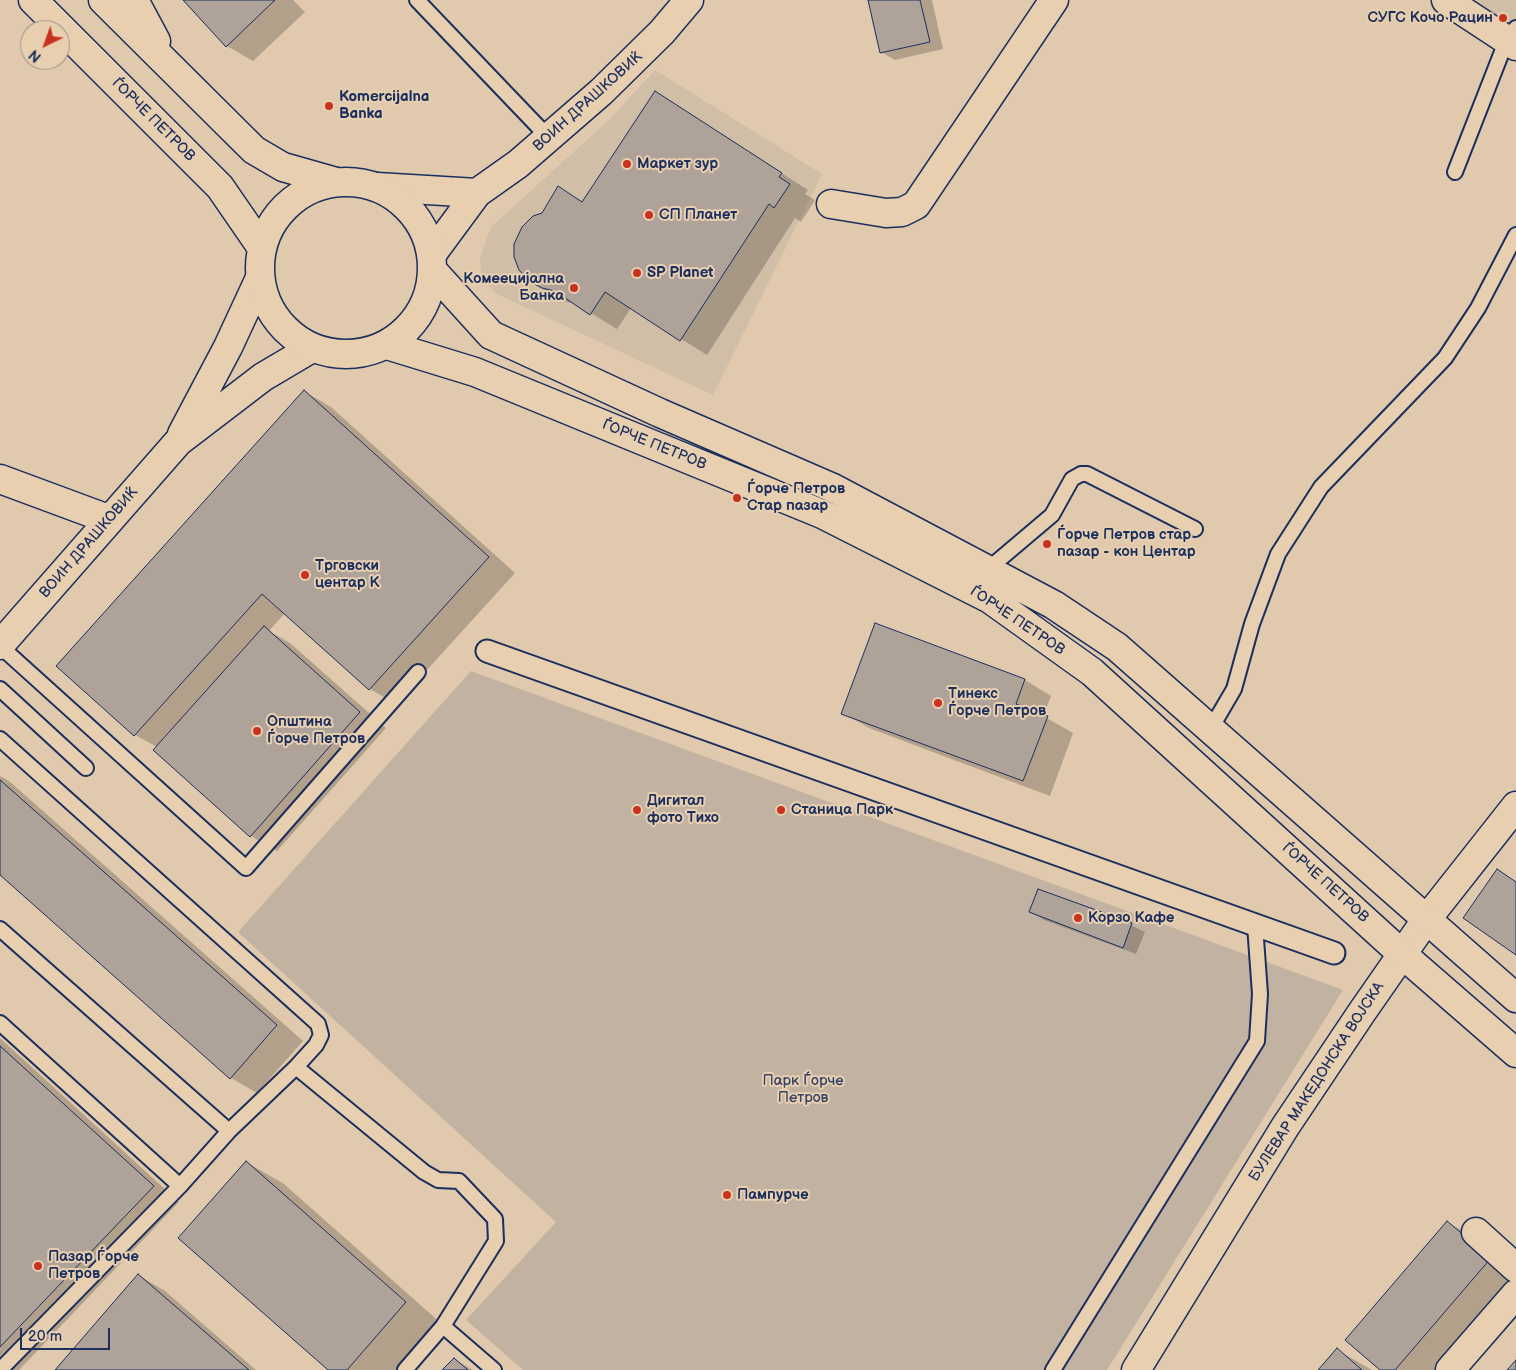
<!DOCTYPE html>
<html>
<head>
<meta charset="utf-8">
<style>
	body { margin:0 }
	#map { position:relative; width:1516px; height:1370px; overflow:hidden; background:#e0c9ad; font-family:"Balsamiq Sans",sans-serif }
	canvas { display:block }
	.north { position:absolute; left:20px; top:20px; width:50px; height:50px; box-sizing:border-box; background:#e8cfb0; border:1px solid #968f8f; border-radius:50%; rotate:222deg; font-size:14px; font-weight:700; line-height:20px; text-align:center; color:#1b2f5e }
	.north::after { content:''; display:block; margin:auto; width:18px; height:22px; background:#c8321e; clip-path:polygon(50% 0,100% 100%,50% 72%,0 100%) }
	.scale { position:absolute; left:20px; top:1328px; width:90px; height:22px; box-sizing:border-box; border:2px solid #1b2f5e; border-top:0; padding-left:6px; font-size:15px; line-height:18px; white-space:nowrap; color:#1b2f5e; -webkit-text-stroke:4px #e8cfb0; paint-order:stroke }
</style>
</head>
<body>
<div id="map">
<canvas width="1516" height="1370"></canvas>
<div class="north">N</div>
<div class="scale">20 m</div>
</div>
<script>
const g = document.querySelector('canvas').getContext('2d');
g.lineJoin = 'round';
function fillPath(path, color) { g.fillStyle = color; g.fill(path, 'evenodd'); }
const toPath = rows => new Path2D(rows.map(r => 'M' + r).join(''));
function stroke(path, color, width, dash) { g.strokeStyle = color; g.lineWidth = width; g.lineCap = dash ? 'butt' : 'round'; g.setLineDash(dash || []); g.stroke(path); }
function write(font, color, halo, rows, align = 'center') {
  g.font = font + ' "Balsamiq Sans",sans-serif'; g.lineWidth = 4; g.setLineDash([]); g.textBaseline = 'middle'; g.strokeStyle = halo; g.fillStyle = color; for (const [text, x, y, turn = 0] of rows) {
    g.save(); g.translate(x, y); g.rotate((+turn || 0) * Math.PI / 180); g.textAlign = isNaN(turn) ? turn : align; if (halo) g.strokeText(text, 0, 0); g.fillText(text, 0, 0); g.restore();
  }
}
const built = toPath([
	[1464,0,1516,0,1516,37],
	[655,70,822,174,713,395,497,294,482,279,480,258,491,227,611,118]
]);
const green = toPath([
	[471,671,1343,990,1107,1370,523,1370,466,1320,556,1222,238,932]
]);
const shadow = toPath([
	[184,0,293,0,305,12,253,61,227,46],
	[870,0,932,0,943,49,895,60,881,52],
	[655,92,808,190,805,194,815,200,801,222,795,218,707,355,631,308,617,329,576,304,563,301,536,285,520,269,542,214,559,188,583,202],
	[305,392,331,407,515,573,396,704,370,689,285,613,269,631,290,643,386,728,277,851,251,836,157,747,135,735,58,666],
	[876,624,1025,680,1051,696,1043,716,1073,733,1050,796,869,728,843,713],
	[0,776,9,781,303,1041,257,1093,231,1078,0,873],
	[1031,912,1131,925,1145,932,1136,954,1044,920],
	[0,1038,179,1202,19,1370,0,1370],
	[246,1162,284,1184,443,1325,403,1370,330,1370],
	[1447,1222,1485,1244,1516,1271,1516,1294,1451,1370,1382,1370],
	[138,1275,165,1291,256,1370,56,1370],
	[1337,1350,1372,1370,1320,1370],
	[454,1359,473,1370,444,1370]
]);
const building = toPath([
	[183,0,275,0,226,47,183,0],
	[868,0,920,0,930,42,880,53,868,0],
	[655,91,782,173,779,177,790,184,774,208,769,204,680,341,605,292,590,315,555,291,542,288,529,281,519,270,514,257,514,244,522,227,533,216,542,213,558,186,582,202,655,91],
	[304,390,489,557,369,690,262,594,134,736,56,666,304,390],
	[875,623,1025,679,1016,704,1048,716,1023,781,841,714,875,623],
	[264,626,360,712,250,837,153,750,264,626],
	[0,780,277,1025,230,1079,0,875,0,780],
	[1497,869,1516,882,1516,955,1463,918,1497,869],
	[1038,889,1132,923,1123,948,1029,912,1038,889],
	[0,1046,154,1186,0,1347,0,1046],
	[246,1161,406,1302,347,1370,328,1370,178,1238,246,1161],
	[1447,1221,1491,1258,1395,1370,1380,1370,1345,1340,1447,1221],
	[138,1274,249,1370,55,1370,138,1274],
	[1337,1348,1362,1370,1318,1370,1337,1348],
	[454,1358,468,1370,442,1370,454,1358],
	[1516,1360,1516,1370,1507,1370,1516,1360]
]);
const service = toPath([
	[417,0,549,138],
	[1455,172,1507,39,1516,28],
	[987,570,1052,515,1072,479,1081,474,1087,474,1195,529],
	[0,646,246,868,418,672],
	[0,689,86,768],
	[1210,730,1234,689,1252,624,1278,554,1321,487,1445,358,1478,308,1516,235],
	[0,739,318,1024,321,1035,316,1045,296,1067,229,1131,180,1186,0,1370],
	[0,929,229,1131],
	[0,1023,180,1186],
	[296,1067,424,1172,438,1180,459,1181,495,1219,496,1241,443,1326,405,1370],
	[443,1326,494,1370],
	[1053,1370,1257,1041,1260,994,1255,925]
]);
const pedestrian = toPath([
	[487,651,1334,953]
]);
const minor = toPath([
	[1446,0,1516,46],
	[377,187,477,193],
	[831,204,886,213,902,212,916,205,1054,0],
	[432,254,477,193,518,164,601,92,662,32,689,0],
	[182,434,228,347,260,278],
	[0,479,108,519],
	[0,645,178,442,263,377,312,348],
	[1476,1232,1516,1268],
	[1136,1370,1285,1127,1362,1012,1426,920,1516,806],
	[1450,1370,1516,1294]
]);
const tertiary = toPath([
	[33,0,220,187,262,248],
	[103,0,254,150,283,167,336,182],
	[134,0,156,41],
	'260 268a86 86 0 1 1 172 0a86 86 0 1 1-172 0Z',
	[433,271,491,335,660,413,833,488,1054,605,1117,647,1516,998],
	[387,345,475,372,822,514,990,599,1092,672,1402,954,1516,1053]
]);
const markers = [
	[1503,18,5,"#c8321e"],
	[329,106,5,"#c8321e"],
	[627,164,5,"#c8321e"],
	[649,215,5,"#c8321e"],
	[637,273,5,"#c8321e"],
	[574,288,5,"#c8321e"],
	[737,498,5,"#c8321e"],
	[1047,544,5,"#c8321e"],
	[305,575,5,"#c8321e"],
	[938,703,5,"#c8321e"],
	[257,731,5,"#c8321e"],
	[637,810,5,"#c8321e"],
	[781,810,5,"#c8321e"],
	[1078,918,5,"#c8321e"],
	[727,1195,5,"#c8321e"],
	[38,1266,5,"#c8321e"]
];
const poiNames = [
	["СУГС Кочо Рацин",1493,18,"right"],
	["Komercijalna",339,97],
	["Banka",339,114],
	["Маркет зур",637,164],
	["СП Планет",659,215],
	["SP Planet",647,273],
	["Комеецијална",564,279,"right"],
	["Банка",564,296,"right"],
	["Ѓорче Петров",747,489],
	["Стар пазар",747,506],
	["Ѓорче Петров стар",1057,535],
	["пазар - кон Центар",1057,552],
	["Трговски",315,566],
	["центар К",315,583],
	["Тинекс",948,694],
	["Ѓорче Петров",948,711],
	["Општина",267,722],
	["Ѓорче Петров",267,739],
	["Дигитал",647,801],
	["фото Тихо",647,818],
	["Станица Парк",791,810],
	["Корзо Кафе",1088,918],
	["Пампурче",737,1195],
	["Пазар Ѓорче",48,1257],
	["Петров",48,1274]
];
const streetNames = [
	["ВОИН ДРАШКОВИЌ",588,102,-42],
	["ЃОРЧЕ ПЕТРОВ",153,120,45],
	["ЃОРЧЕ ПЕТРОВ",654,445,22],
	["ВОИН ДРАШКОВИЌ",89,543,-49],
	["ЃОРЧЕ ПЕТРОВ",1017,621,34],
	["ЃОРЧЕ ПЕТРОВ",1325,883,42],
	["БУЛЕВАР МАКЕДОНСКА ВОЈСКА",1317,1082,-57]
];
const parkNames = [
	["Парк Ѓорче",803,1081],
	["Петров",803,1098]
];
fillPath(built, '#d1bea7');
fillPath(green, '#c2b2a1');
fillPath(shadow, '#0003');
fillPath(building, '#afa399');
stroke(building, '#1b2f5e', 1);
stroke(service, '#1b2f5e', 18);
stroke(pedestrian, '#1b2f5e', 25);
stroke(minor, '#1b2f5e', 31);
stroke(tertiary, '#1b2f5e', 31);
stroke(service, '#e8cfb0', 14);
stroke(pedestrian, '#e8cfb0', 21);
stroke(minor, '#e8cfb0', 28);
stroke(tertiary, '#e8cfb0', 28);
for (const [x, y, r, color] of markers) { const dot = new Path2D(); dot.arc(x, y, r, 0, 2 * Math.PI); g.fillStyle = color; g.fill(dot); stroke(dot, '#e8cfb0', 2); }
write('bold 15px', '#1b2f5e', '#e8cfb0', poiNames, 'left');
write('15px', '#1b2f5e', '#e8cfb0', streetNames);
write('15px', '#344368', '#e8cfb0', parkNames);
</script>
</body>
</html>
